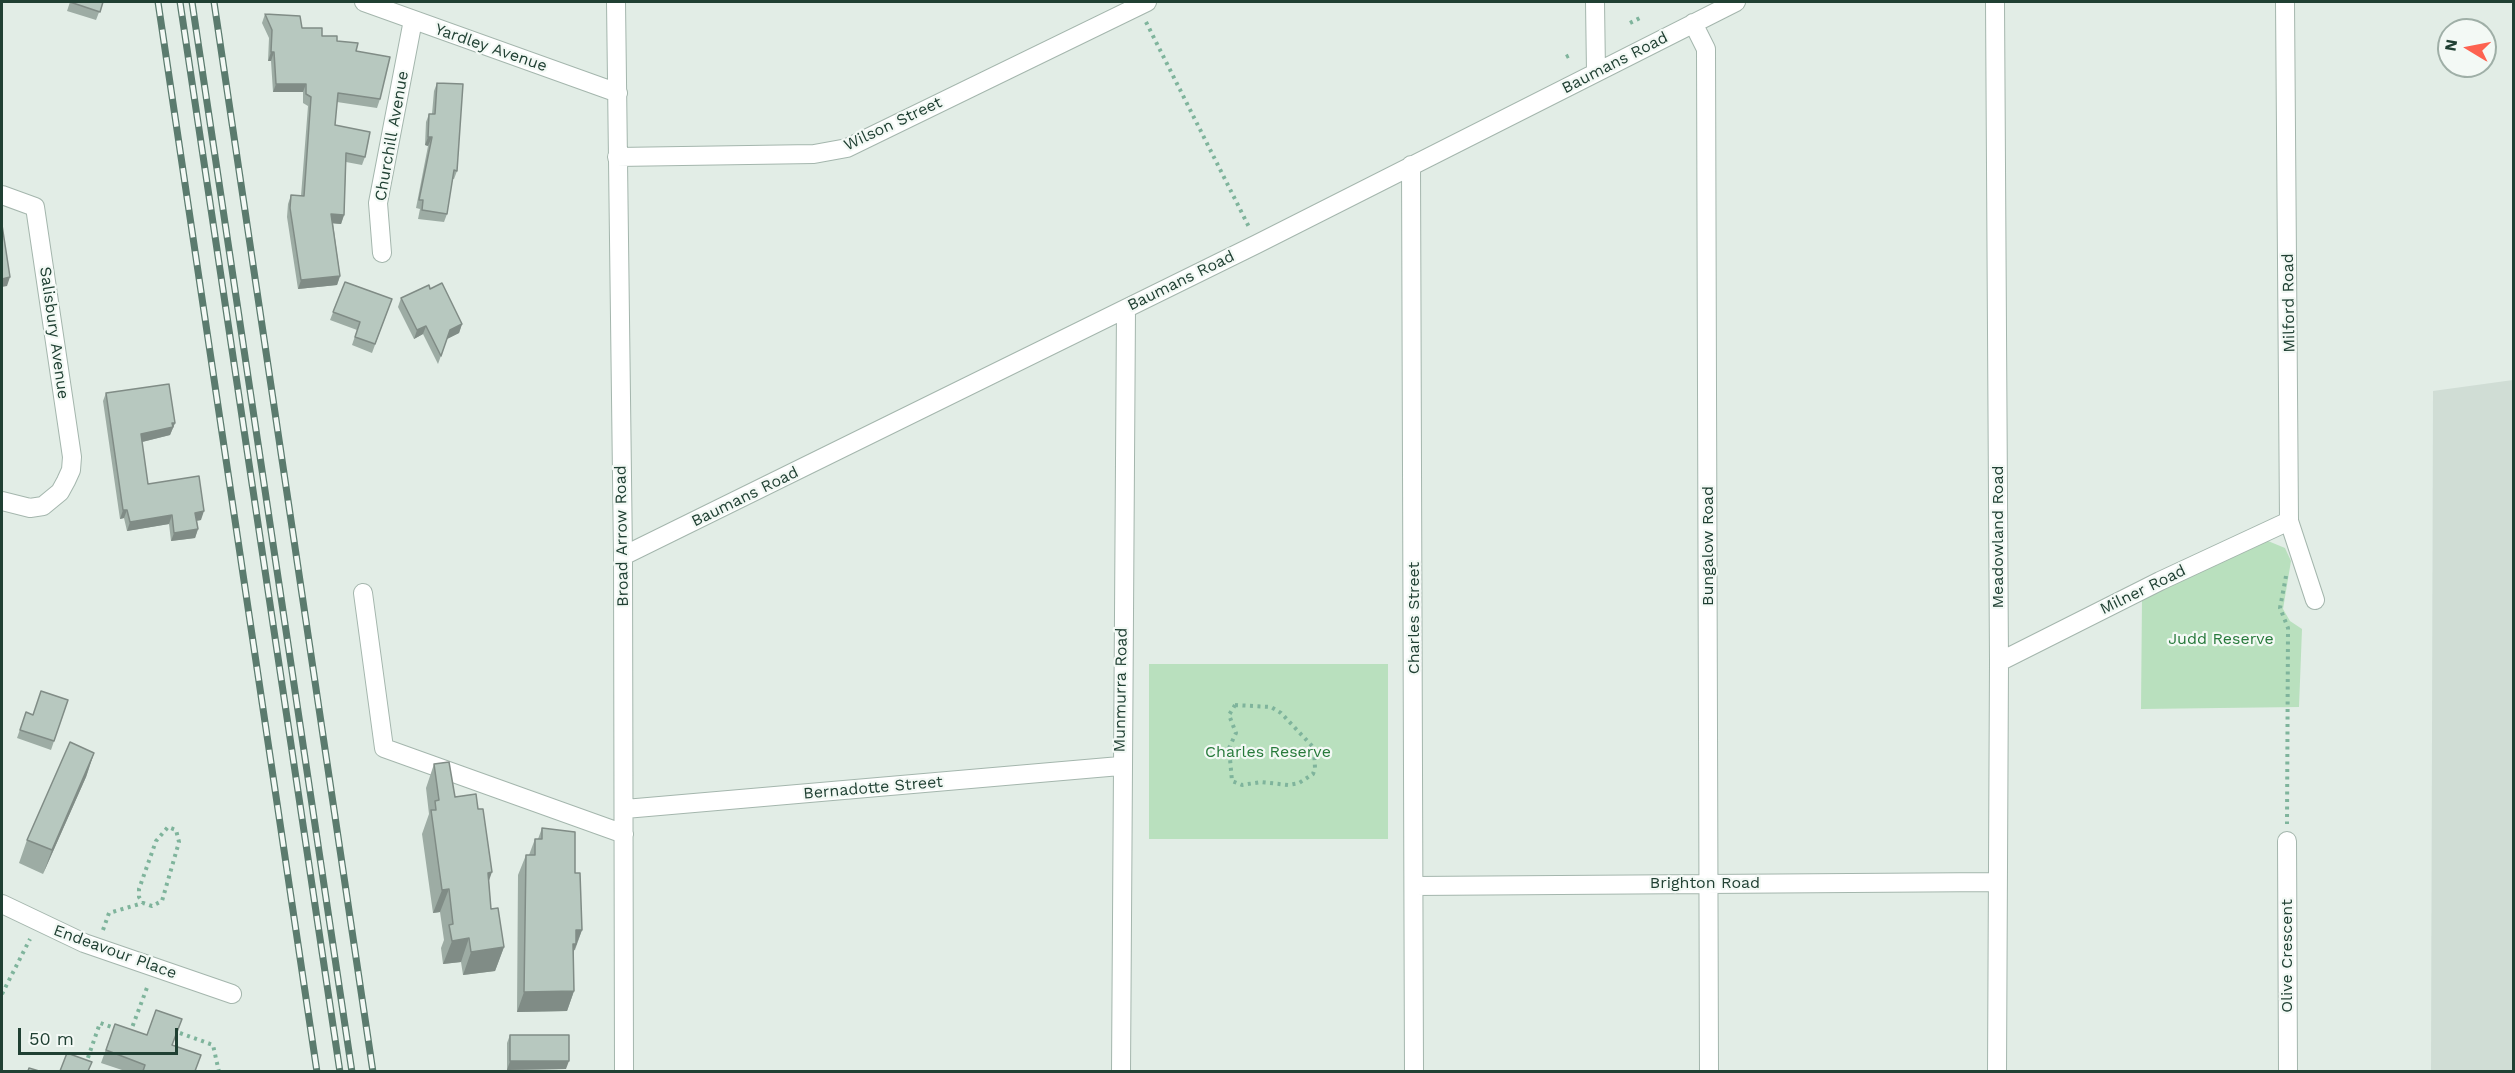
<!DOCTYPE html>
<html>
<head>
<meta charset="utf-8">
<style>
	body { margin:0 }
	#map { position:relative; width:2515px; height:1073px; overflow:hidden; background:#e2ede6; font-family:"Work Sans",sans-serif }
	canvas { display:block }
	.frame { position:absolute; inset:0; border:3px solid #204033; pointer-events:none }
	.north { position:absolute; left:2437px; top:18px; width:60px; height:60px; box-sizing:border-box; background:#f3f9f5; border:2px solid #9fafa7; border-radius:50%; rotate:280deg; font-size:16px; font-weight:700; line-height:24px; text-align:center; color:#204033 }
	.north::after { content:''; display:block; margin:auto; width:21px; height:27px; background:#fd6250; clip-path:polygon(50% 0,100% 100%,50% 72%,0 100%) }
	.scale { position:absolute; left:18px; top:1028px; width:160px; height:27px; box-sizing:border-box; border:3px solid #204033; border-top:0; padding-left:8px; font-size:18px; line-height:21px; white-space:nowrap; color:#204033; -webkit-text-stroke:4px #f3f9f5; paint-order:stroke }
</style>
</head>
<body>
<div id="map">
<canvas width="2515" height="1073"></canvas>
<div class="frame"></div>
<div class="north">N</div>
<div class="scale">50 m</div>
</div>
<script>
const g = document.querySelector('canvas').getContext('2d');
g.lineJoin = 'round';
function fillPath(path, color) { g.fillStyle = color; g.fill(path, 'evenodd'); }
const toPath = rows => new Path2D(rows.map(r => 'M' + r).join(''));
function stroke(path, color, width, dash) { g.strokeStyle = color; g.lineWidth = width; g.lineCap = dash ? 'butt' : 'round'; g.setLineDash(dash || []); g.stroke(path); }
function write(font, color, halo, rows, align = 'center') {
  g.font = font + ' "Work Sans",sans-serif'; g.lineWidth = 4.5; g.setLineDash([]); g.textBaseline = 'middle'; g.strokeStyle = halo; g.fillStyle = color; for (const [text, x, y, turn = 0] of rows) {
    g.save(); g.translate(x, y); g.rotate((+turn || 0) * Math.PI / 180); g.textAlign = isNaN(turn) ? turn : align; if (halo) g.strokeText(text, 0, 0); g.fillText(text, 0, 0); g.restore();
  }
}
const built = toPath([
	[2513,380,2513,1071,2431,1071,2433,391]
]);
const green = toPath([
	[2268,541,2285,548,2291,561,2283,609,2290,621,2302,629,2299,707,2141,709,2142,599,2257,543],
	[1149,664,1388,664,1388,839,1149,839]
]);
const path = toPath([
	[1146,22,1249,227],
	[1630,23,1640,18],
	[1566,57,1572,54],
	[2286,576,2280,608,2288,628,2287,824],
	[1235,705,1271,707,1281,713,1314,748,1315,768,1313,774,1299,783,1288,785,1261,782,1242,785,1232,781,1229,748,1236,733,1229,715,1235,705],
	[103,930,109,913,143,903,152,906,162,901,179,842,176,830,168,827,156,841,139,889,139,897,143,903],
	[2,994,30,939],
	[130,1033,148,985],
	[180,1033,213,1045,219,1072],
	[83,1072,100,1023,117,1029]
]);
const minor = toPath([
	[364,2,618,93],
	[616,2,623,556,624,1072],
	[1595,2,1596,72],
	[1995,2,1999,662,1997,1072],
	[2285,2,2289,521,2315,600],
	[1693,23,1706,49,1709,1072],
	[617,157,814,154,847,148,1147,2],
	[1411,165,1414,1072],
	[2,195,35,207,72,457,71,470,66,481,60,492,43,506,30,508,2,501],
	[382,253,378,203,413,20],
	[623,556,1257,244,1736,2],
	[363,593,384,748,624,834],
	[1999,662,2160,581,2289,521],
	[625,809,1120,766],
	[2287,841,2288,1072],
	[1414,886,1996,882],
	[2,904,84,943,232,994],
	[1121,1072,1126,309]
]);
const rail = toPath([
	[158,2,317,1072],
	[180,2,340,1072],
	[192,2,352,1072],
	[214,2,373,1072]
]);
const wall = toPath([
	[70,2,103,2,96,20,67,11],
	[265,14,322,36,337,41,356,51,380,99,377,108,337,102,335,125,365,157,362,165,346,162,344,215,341,224,333,223,340,276,337,285,298,289,287,217,288,204,291,195,301,196,308,106,303,103,303,92,273,92,271,61,268,61,269,38,262,23],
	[437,83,457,171,454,179,452,179,447,214,444,222,418,219,420,209,416,208,428,146,425,145,426,122,429,114,432,114,434,91],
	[345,282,392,299,372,353,352,345,357,330,330,320],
	[430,289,462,324,459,333,447,339,438,364,423,334,414,339,398,307,401,298],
	[106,393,175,423,170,435,142,442,148,484,201,520,197,521,198,529,195,538,171,541,169,524,127,531,124,518,120,519,103,401],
	[68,700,51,750,17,738,26,712,33,715],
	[94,753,86,777,43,874,19,863,27,840],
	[434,764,455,797,489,882,491,909,504,947,495,971,463,975,461,962,443,964,441,948,444,940,440,912,433,913,422,834,429,814,426,788],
	[542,828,575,873,582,930,575,950,574,950,574,991,567,1011,517,1012,518,875,526,855,529,855,535,839,538,839],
	[115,1024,172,1045,195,1071,125,1071,101,1063],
	[510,1035,566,1069,507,1070,507,1043]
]);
const shadedWall = toPath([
	[271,52,274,52,271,61,268,61],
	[276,84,306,84,303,92,273,92],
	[428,137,432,137,428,146,425,145],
	[331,214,344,215,341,224,328,223],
	[340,276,337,285,298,289,301,280],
	[10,277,7,286,2,287,2,279],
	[462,324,459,333,447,339,450,330],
	[426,326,423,334,414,339,417,330],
	[172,423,175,423,170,435,138,443,141,434],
	[123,510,127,510,124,518,120,519],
	[204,511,201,520,192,521,195,513],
	[172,515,169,524,127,531,130,522],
	[198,529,195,538,171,541,174,533],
	[94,753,86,777,43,874,52,850],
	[492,872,484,895,488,873],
	[449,889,440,912,433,913,442,890],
	[576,930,582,930,569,964],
	[469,938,461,962,443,964,452,941],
	[504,947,495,971,463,975,471,952],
	[574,991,567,1011,517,1012,524,992],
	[510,1061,569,1061,566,1069,507,1070]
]);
const building = toPath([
	[70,2,103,2,100,12,70,2],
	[265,14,300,16,302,28,322,28,322,36,337,36,337,41,358,43,356,51,390,57,380,99,338,93,335,125,370,132,365,157,346,153,344,215,331,214,340,276,301,280,290,208,291,195,304,196,311,97,306,94,306,84,276,84,274,52,271,52,272,30,265,14],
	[437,83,463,84,457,171,454,170,447,214,422,210,423,200,419,200,432,137,428,137,429,114,435,114,437,83],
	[2,225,10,277,2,279,2,225],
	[345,282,392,299,375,344,355,337,360,322,333,312,345,282],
	[442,283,462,324,450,330,441,356,426,326,417,330,401,298,429,285,430,289,442,283],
	[169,384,175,423,172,423,173,427,141,434,148,484,199,476,204,511,195,513,198,529,174,533,172,515,130,522,127,510,123,510,106,393,169,384],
	[41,691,68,700,54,741,20,730,26,712,33,715,41,691],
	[70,742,94,753,52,850,27,840,70,742],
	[449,762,455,797,476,794,478,809,483,809,492,872,488,873,491,909,498,908,504,947,471,952,469,938,452,941,449,925,453,924,449,889,442,890,431,810,436,810,435,801,439,800,434,764,449,762],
	[542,828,575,832,575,873,580,873,582,930,576,930,576,944,573,944,574,991,524,992,526,855,535,855,535,839,542,839,542,828],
	[156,1010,182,1019,172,1045,201,1055,195,1071,143,1071,145,1065,106,1050,115,1024,147,1035,156,1010],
	[510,1035,569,1035,569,1061,510,1061,510,1035],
	[67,1053,92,1062,88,1071,60,1071,67,1053],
	[29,1068,39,1071,28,1071,29,1068]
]);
const streetNames = [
	["Yardley Avenue",491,48,19],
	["Baumans Road",1615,63,-27],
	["Wilson Street",893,124,-25],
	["Churchill Avenue",392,136,-80],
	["Baumans Road",1181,281,-26],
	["Milford Road",2289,303,-91],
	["Salisbury Avenue",54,333,82],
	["Baumans Road",745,497,-26],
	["Broad Arrow Road",622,536,-91],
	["Meadowland Road",1998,537,-90],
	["Bungalow Road",1708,546,-90],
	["Milner Road",2143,590,-26],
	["Charles Street",1414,618,-90],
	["Munmurra Road",1121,690,-89],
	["Bernadotte Street",873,788,-5],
	["Brighton Road",1705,883],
	["Endeavour Place",115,952,20],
	["Olive Crescent",2287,956,-90]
];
const parkNames = [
	["Judd Reserve",2221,639],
	["Charles Reserve",1268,752]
];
fillPath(built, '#d0ddd5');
fillPath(green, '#b9e0be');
stroke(minor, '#a4b6ad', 20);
stroke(path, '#7fb49c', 4, [3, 4.5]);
stroke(minor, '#fff', 18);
stroke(rail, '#5b7b6e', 7);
stroke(rail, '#f3f9f5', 4.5, [14]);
fillPath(wall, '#9daca4');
fillPath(shadedWall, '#808c86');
fillPath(building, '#b7c8bf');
stroke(building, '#808c86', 1.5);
write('16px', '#204033', '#f3f9f5', streetNames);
write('16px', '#277a3b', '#f3f9f5', parkNames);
</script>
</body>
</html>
